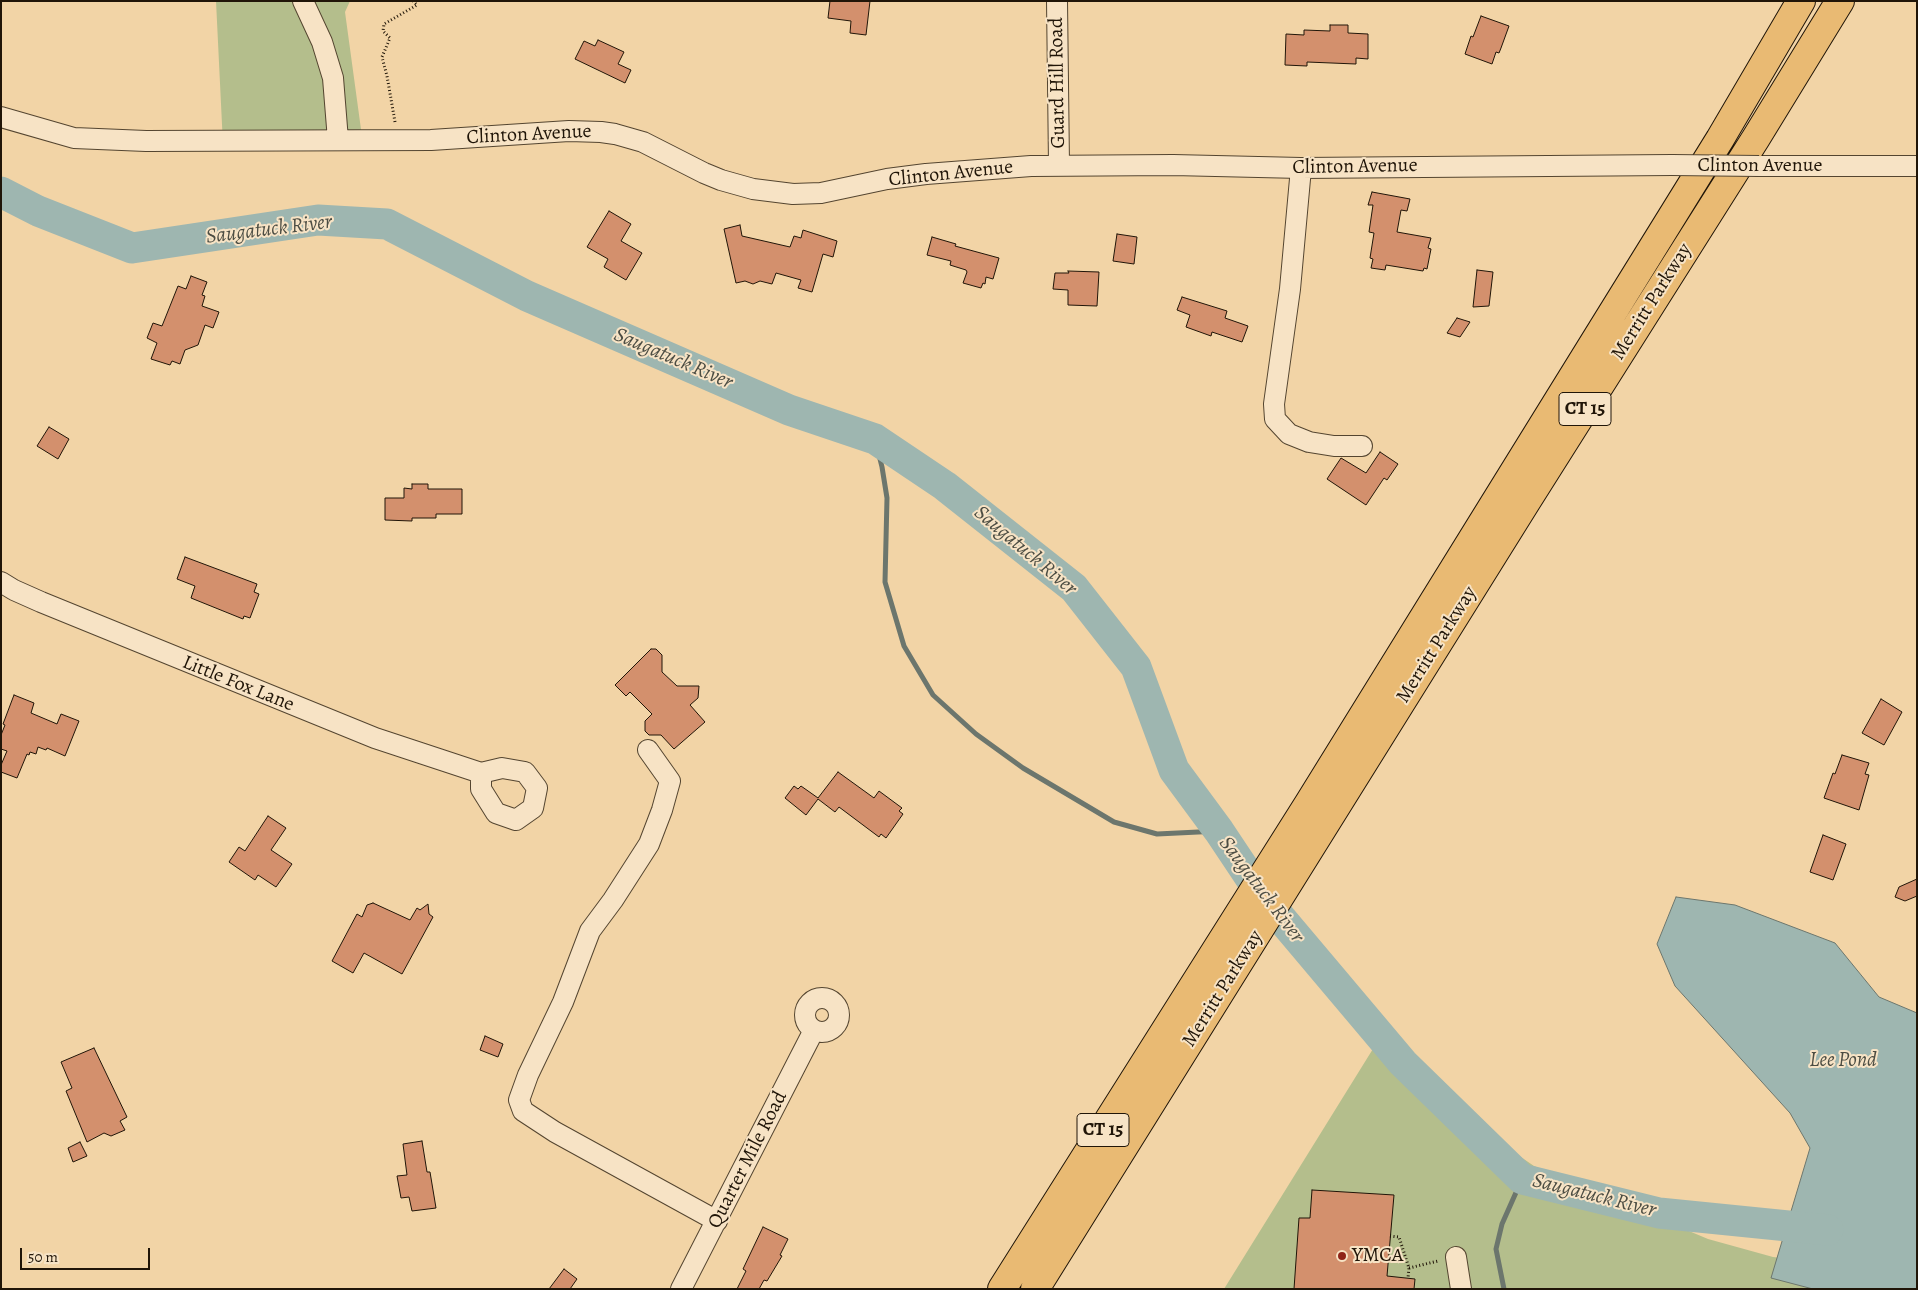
<!DOCTYPE html>
<html>
<head>
<meta charset="utf-8">
<style>
	body { margin:0 }
	#map { position:relative; width:1918px; height:1290px; overflow:hidden; background:#f2d4a6; font-family:Alegreya,serif }
	canvas { display:block }
	.frame { position:absolute; inset:0; border:2px solid #201508; pointer-events:none }
	.scale { position:absolute; left:20px; top:1248px; width:130px; height:22px; box-sizing:border-box; border:2px solid #201508; border-top:0; padding-left:6px; font-size:15px; line-height:18px; white-space:nowrap; color:#201508; -webkit-text-stroke:4px #f7e3c5; paint-order:stroke }
</style>
</head>
<body>
<div id="map">
<canvas width="1918" height="1290"></canvas>
<div class="frame"></div>
<div class="scale">50 m</div>
</div>
<script>
const g = document.querySelector('canvas').getContext('2d');
g.lineJoin = 'round';
function fillPath(path, color) { g.fillStyle = color; g.fill(path, 'evenodd'); }
const toPath = rows => new Path2D(rows.map(r => 'M' + r).join(''));
function stroke(path, color, width, dash) { g.strokeStyle = color; g.lineWidth = width; g.lineCap = dash ? 'butt' : 'round'; g.setLineDash(dash || []); g.stroke(path); }
function write(font, color, halo, rows, align = 'center') {
  g.font = font + ' Alegreya,serif'; g.lineWidth = 4; g.setLineDash([]); g.textBaseline = 'middle'; g.strokeStyle = halo; g.fillStyle = color; for (const [text, x, y, turn = 0] of rows) {
    g.save(); g.translate(x, y); g.rotate((+turn || 0) * Math.PI / 180); g.textAlign = isNaN(turn) ? turn : align; if (halo) g.strokeText(text, 0, 0); g.fillText(text, 0, 0); g.restore();
  }
}
const green = toPath([
	[216,1,350,1,345,12,363,144,223,145],
	[1376,1044,1421,1093,1483,1131,1534,1166,1708,1239,1773,1257,1892,1270,1917,1279,1917,1289,1224,1289]
]);
const water = toPath([
	[1676,897,1735,905,1835,943,1879,997,1917,1013,1917,1289,1813,1289,1771,1278,1810,1148,1790,1113,1675,986,1657,944,1676,897]
]);
const stream = toPath([
	[875,439,882,467,887,498,885,582,904,646,933,695,976,734,1023,768,1114,822,1157,834,1219,831],
	[1504,1289,1496,1249,1502,1224,1522,1179]
]);
const river = toPath([
	[1,192,38,211,132,248,318,220,387,224,527,296,789,410,875,439,945,486,1074,588,1136,667,1174,770,1219,831,1263,897,1403,1063,1522,1179,1659,1213,1828,1230]
]);
const building = toPath([
	[830,1,870,1,866,35,850,33,851,21,828,18,830,1],
	[1481,16,1509,26,1501,48,1499,53,1496,52,1492,64,1465,54,1471,36,1473,37,1481,16],
	[1330,25,1348,25,1348,33,1368,34,1368,59,1356,58,1356,64,1307,62,1307,66,1285,65,1286,34,1304,35,1304,30,1330,31,1330,25],
	[598,40,624,52,618,64,631,70,625,83,575,59,584,41,595,46,598,40],
	[1372,192,1410,199,1407,211,1401,210,1397,232,1431,238,1428,248,1431,249,1427,269,1424,268,1423,271,1386,265,1385,270,1371,268,1373,259,1370,258,1374,233,1369,232,1373,205,1368,205,1372,192],
	[609,211,631,224,621,241,642,253,626,280,604,267,608,259,587,247,609,211],
	[740,225,742,236,790,247,794,236,801,238,803,230,837,241,833,257,823,254,812,292,798,288,801,280,776,273,772,284,760,281,753,284,745,281,736,283,724,229,740,225],
	[1117,234,1137,237,1134,264,1113,261,1117,234],
	[932,237,956,244,955,246,999,258,993,279,986,277,985,284,983,283,981,288,963,283,967,272,966,270,950,265,951,261,927,255,932,237],
	[1477,270,1493,272,1489,306,1473,307,1477,270],
	[1068,271,1099,272,1097,306,1068,305,1068,290,1053,289,1055,273,1069,273,1068,271],
	[191,276,207,282,202,295,205,296,202,306,219,312,213,328,205,325,198,345,185,350,180,364,172,361,170,365,151,359,157,343,147,338,153,323,162,326,178,286,186,289,191,276],
	[1182,297,1227,311,1225,318,1248,326,1242,342,1212,332,1211,336,1186,327,1190,315,1177,310,1182,297],
	[1457,318,1470,322,1460,337,1447,333,1457,318],
	[49,427,69,439,58,459,37,446,49,427],
	[1380,452,1398,464,1387,480,1384,478,1366,505,1327,479,1341,458,1366,473,1380,452],
	[412,484,428,484,428,489,462,489,462,514,436,514,436,518,412,518,412,521,385,520,385,498,404,498,404,488,412,489,412,484],
	[185,557,257,584,254,592,259,594,250,618,244,616,243,619,191,598,195,586,177,579,185,557],
	[651,649,656,649,662,655,662,672,677,686,699,686,698,698,690,705,705,722,674,749,661,735,649,735,645,731,645,721,652,714,630,692,626,696,615,685,651,649],
	[14,695,34,703,31,713,57,724,61,714,79,721,65,756,47,748,46,750,38,747,36,754,30,752,29,755,27,754,17,778,1,772,1,765,7,751,1,749,1,735,5,725,3,724,14,695],
	[1881,699,1902,712,1884,745,1862,733,1881,699],
	[1842,755,1869,763,1865,774,1869,775,1859,810,1824,798,1833,773,1835,774,1842,755],
	[838,772,874,798,879,791,902,808,899,811,903,814,886,838,881,834,879,837,839,807,835,812,818,799,806,815,785,798,794,786,798,789,801,786,818,798,838,772],
	[268,816,286,828,271,850,292,864,276,887,258,875,255,880,229,862,239,847,245,851,268,816],
	[1823,835,1846,844,1833,880,1810,872,1823,835],
	[1917,879,1917,896,1905,901,1895,897,1899,887,1917,879],
	[373,903,410,920,417,908,420,910,428,904,429,914,433,917,402,974,364,953,353,973,332,961,357,914,362,917,367,905,373,903],
	[485,1036,503,1044,498,1057,480,1050,485,1036],
	[94,1048,127,1117,120,1121,125,1130,111,1136,104,1133,87,1142,66,1091,72,1088,61,1062,94,1048],
	[422,1141,427,1172,430,1172,436,1208,412,1211,409,1197,401,1198,397,1176,407,1175,403,1144,422,1141],
	[80,1142,87,1156,73,1162,68,1148,80,1142],
	[1312,1190,1394,1195,1387,1276,1415,1279,1414,1289,1294,1289,1299,1218,1310,1218,1312,1190],
	[763,1227,788,1239,780,1255,782,1256,767,1281,764,1280,759,1289,737,1289,746,1271,743,1269,763,1227],
	[564,1269,577,1279,570,1289,549,1289,564,1269]
]);
const path = toPath([
	[395,122,387,76,382,57,390,38,383,31,384,24,417,5,413,1],
	[1390,1236,1399,1237,1409,1268,1408,1278],
	[1409,1268,1438,1261]
]);
const minor = toPath([
	[303,1,322,42,333,78,338,140],
	[1057,1,1059,165],
	[1,117,74,138,146,141,431,140,569,131,601,132,615,134,643,142,704,173,721,180,753,189,793,194,821,193,887,179,926,174,1031,166,1173,165,1301,168,1672,165],
	[1759,166,1917,166],
	[1301,168,1290,289,1274,404,1275,419,1289,434,1309,442,1334,446,1362,446],
	[1,582,14,590,41,602,375,738,481,773,502,768,525,772,537,788,533,808,516,820,496,813,481,789,481,773],
	[648,750,670,781,662,810,649,844,613,900,590,931,563,1002,528,1075,519,1100,523,1111,555,1132,717,1221],
	'805 1015a17 17 0 1 1 34 0a17 17 0 1 1-34 0Z',
	[1456,1257,1461,1289],
	[681,1289,814,1030]
]);
const highway = toPath([
	[1002,1289,1309,803,1720,139,1801,1],
	[1035,1289,1526,502,1756,138,1840,1]
]);
const minorBridge = toPath([
	[1672,165,1759,166]
]);
const markers = [
	[1342,1256,5,"#8f2418"]
];
const shields = [
	[1585,409,52],
	[1103,1130,52]
];
const shieldNames = [
	["CT 15",1585,409],
	["CT 15",1103,1130]
];
const streetNames = [
	["Guard Hill Road",1058,83,-91],
	["Clinton Avenue",529,135,-3],
	["Clinton Avenue",1760,166],
	["Clinton Avenue",1355,167,-1],
	["Clinton Avenue",951,174,-6],
	["Merritt Parkway",1652,302,-58],
	["Merritt Parkway",1437,645,-58],
	["Little Fox Lane",238,684,22],
	["Merritt Parkway",1223,989,-58],
	["Quarter Mile Road",748,1160,-63]
];
const poiNames = [
	["YMCA",1352,1256]
];
const waterNames = [
	["Saugatuck River",269,230,-7],
	["Saugatuck River",673,359,23],
	["Saugatuck River",1025,551,40],
	["Saugatuck River",1261,890,53],
	["Lee Pond",1843,1061],
	["Saugatuck River",1594,1196,14]
];
fillPath(green, '#b4be8c');
fillPath(water, '#9eb6b0');
stroke(water, '#6c766d', 1);
stroke(stream, '#6c766d', 5);
stroke(river, '#9eb6b0', 31);
fillPath(building, '#d3906d');
stroke(building, '#201508', 1);
stroke(minor, '#544530', 22);
stroke(highway, '#201508', 30);
stroke(path, '#201508', 3, [1, 2.5]);
stroke(minor, '#f7e3c5', 20);
stroke(highway, '#e9ba73', 28);
stroke(minorBridge, '#544530', 22, []);
stroke(minorBridge, '#f7e3c5', 20);
for (const [x, y, r, color] of markers) { const dot = new Path2D(); dot.arc(x, y, r, 0, 2 * Math.PI); g.fillStyle = color; g.fill(dot); stroke(dot, '#f7e3c5', 2); }
for (const [x, y, w] of shields) { const box = new Path2D(); box.roundRect(x - w / 2, y - 16.5, w, 33, 4); g.fillStyle = '#f7e3c5'; g.fill(box); stroke(box, '#201508', 1); }
write('bold 19px', '#201508', null, shieldNames);
write('20px', '#201508', '#f7e3c5', streetNames);
write('20px', '#201508', '#f7e3c5', poiNames, 'left');
write('italic 21px', '#4c4d43', '#f7e3c5', waterNames);
</script>
</body>
</html>
